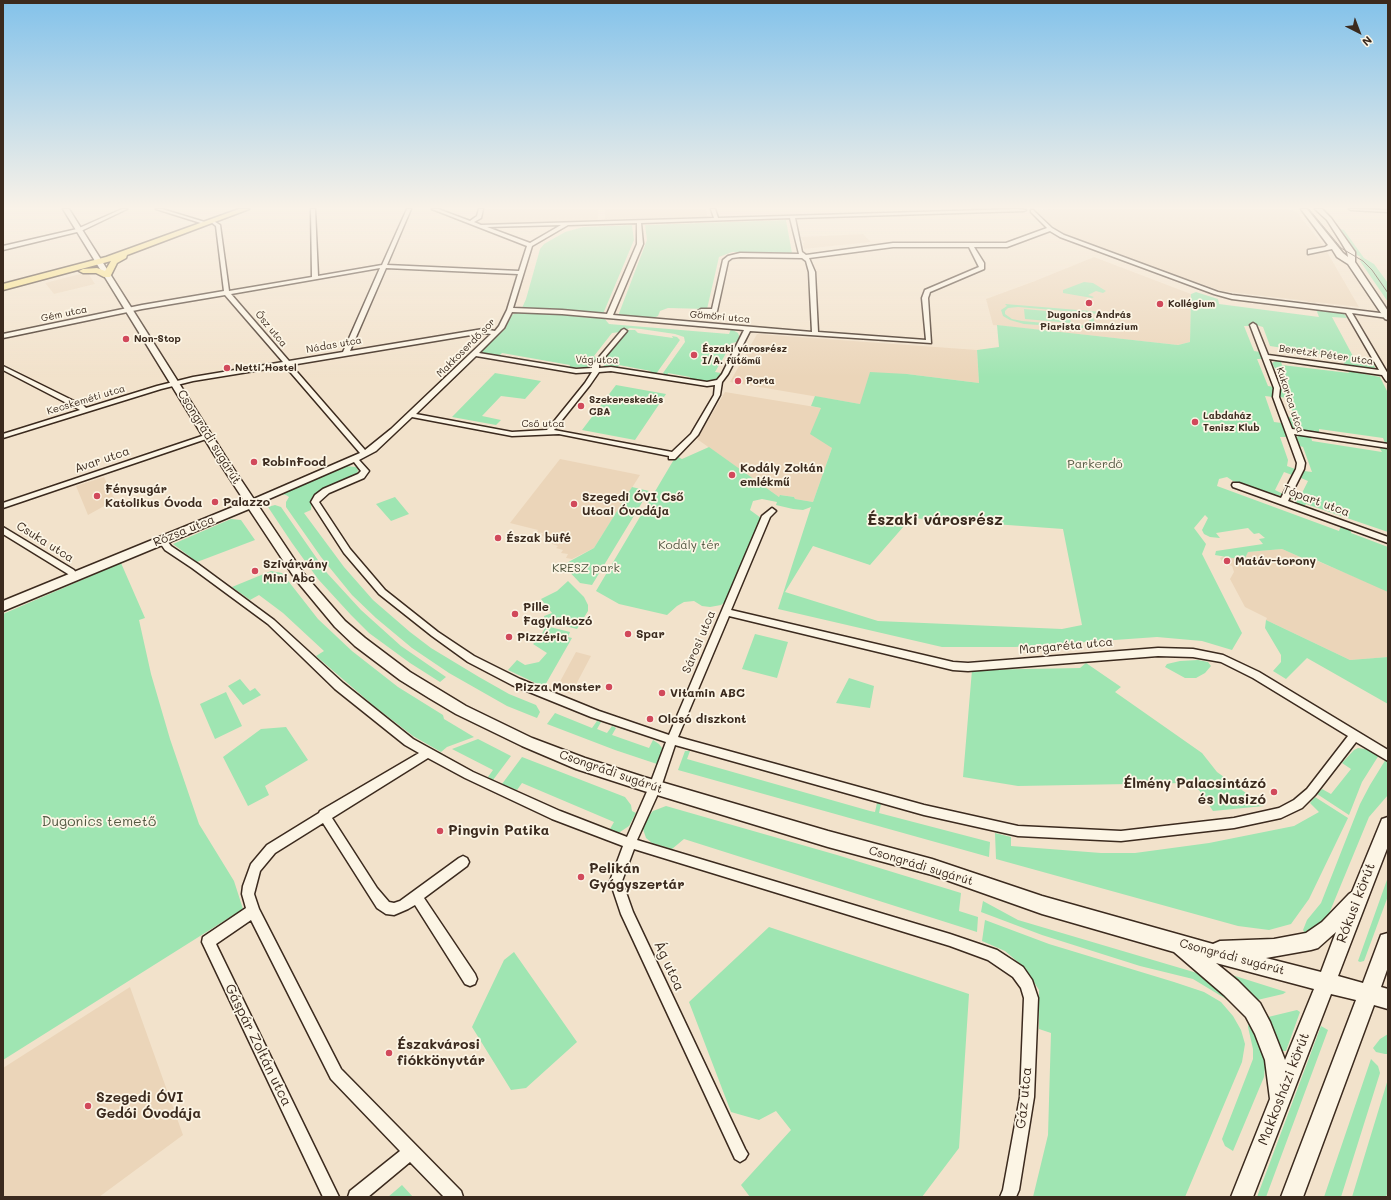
<!DOCTYPE html>
<html>
<head>
<meta charset="utf-8">
<style>
	body { margin:0 }
	#map { position:relative; width:1391px; height:1200px; overflow:hidden; background:#f2e2cb; font-family:Mali,sans-serif }
	canvas { display:block }
	.frame { position:absolute; inset:0; border:4px solid #3b2a1e; pointer-events:none }
	.north { position:absolute; left:1339px; top:12px; width:40px; height:40px; -webkit-text-stroke:3px #fcf5e5; paint-order:stroke; rotate:138deg; font-size:11px; font-weight:700; line-height:16px; text-align:center; color:#3b2a1e }
	.north::after { content:''; display:block; margin:auto; width:14px; height:18px; background:#3b2a1e; clip-path:polygon(50% 0,100% 100%,50% 72%,0 100%) }
</style>
</head>
<body>
<div id="map">
<canvas width="1391" height="1200"></canvas>
<div class="frame"></div>
<div class="north">N</div>
</div>
<script>
const g = document.querySelector('canvas').getContext('2d');
g.lineJoin = 'round';
function fillPath(path, color) { g.fillStyle = color; g.fill(path, 'evenodd'); }
const toPath = rows => new Path2D(rows.map(r => 'M' + r).join(''));
function stroke(path, color, width, dash) { g.strokeStyle = color; g.lineWidth = width; g.lineCap = dash ? 'butt' : 'round'; g.setLineDash(dash || []); g.stroke(path); }
function write(font, color, halo, rows, align = 'center') {
  g.font = font + ' Mali,sans-serif'; g.lineWidth = 3.5; g.setLineDash([]); g.textBaseline = 'middle'; g.strokeStyle = halo; g.fillStyle = color; for (const [text, x, y, turn = 0] of rows) {
    g.save(); g.translate(x, y); g.rotate((+turn || 0) * Math.PI / 180); g.textAlign = isNaN(turn) ? turn : align; if (halo) g.strokeText(text, 0, 0); g.fillText(text, 0, 0); g.restore();
  }
}
const built = toPath([
	[481,209,598,209,598,222,483,226,471,222,479,217],
	[605,209,706,209,708,217,605,219],
	[1055,209,1288,209,1297,212,1323,245,1359,307,1315,302,1316,303,1308,302,1307,301,1222,291,1149,266,1059,232,1037,212,1040,210],
	[863,234,871,242,804,249,803,243,805,242,802,240,801,237],
	[1094,257,1191,294,1190,342,1178,345,993,325,986,299,1035,281],
	[84,273,88,273,95,284,54,294,45,283],
	[757,334,977,350,979,383,907,374,860,404,730,382],
	[725,392,821,408,832,448,813,502,795,499,794,497,781,495,779,497,697,439],
	[560,459,640,475,594,548,572,559,566,558,568,554,561,553,563,550,556,548,558,546,552,544,553,542,546,540,548,537,542,536,543,533,537,532,538,530,510,523],
	[104,477,115,500,88,515,76,486],
	[1282,549,1314,563,1315,560,1386,590,1388,592,1388,657,1350,660,1266,620,1267,618,1245,607,1230,579,1234,572,1232,566,1223,563,1220,558,1224,556,1243,560,1248,552],
	[576,652,591,656,571,694,556,689],
	[130,987,183,1135,99,1197,3,1197,3,1068]
]);
const green = toPath([
	[786,220,792,253,732,252,719,257,707,309,668,308,660,311,658,316,651,319,618,316,647,240,645,225],
	[632,225,634,240,603,314,522,308,526,299,540,249,544,244,565,232,583,227],
	[1340,229,1344,230,1364,258,1374,264,1388,283,1388,302,1360,261,1362,260,1359,258,1361,257,1357,255],
	[1084,282,1093,283,1106,291,1103,293,1096,291,1088,295,1094,297,1092,298,1063,293,1063,290],
	[1196,292,1218,299,1219,304,1319,317,1316,309,1339,312,1344,314,1347,318,1332,317,1355,360,1373,362,1375,368,1367,368,1345,365,1341,357,1270,346,1263,327,1249,323,1250,326,1244,326,1254,351,1260,352,1262,359,1257,359,1268,386,1274,387,1273,397,1265,396,1274,422,1282,423,1287,437,1280,437,1288,460,1287,466,1295,469,1292,475,1284,472,1275,490,1283,494,1281,496,1233,481,1227,477,1219,479,1217,486,1339,531,1341,526,1351,530,1351,533,1388,547,1388,592,1316,560,1314,563,1282,549,1248,552,1244,560,1215,555,1216,551,1263,544,1259,539,1265,538,1259,533,1254,534,1248,528,1216,533,1220,538,1210,537,1204,534,1202,530,1208,518,1205,515,1194,528,1206,544,1202,554,1242,633,1232,650,1202,641,1157,637,1015,647,942,647,778,609,811,507,803,510,793,509,776,505,777,502,762,499,753,501,750,510,761,518,726,601,721,605,710,607,702,606,694,601,684,602,677,606,667,615,619,604,596,591,676,456,682,459,709,447,779,497,780,495,794,497,795,499,813,502,832,448,810,434,821,408,811,406,815,396,860,404,870,372,907,374,979,383,977,350,999,347,997,325,1178,345,1190,342,1191,294],
	[911,518,1063,529,1082,625,1062,629,878,621,785,592,813,546,870,565],
	[1005,304,1127,314,1127,316,1086,313,1093,317,1095,323,1092,326,1083,328,1024,324,1010,320,1003,316,1001,310,1007,306],
	[1018,307,1076,312,1087,317,1090,322,1086,325,1078,326,1022,321,1012,319,1005,314,1005,311,1008,308],
	[1024,309,1069,313,1071,323,1025,319],
	[521,311,571,315,571,316,591,318,592,317,604,318,609,324,729,334,731,329,738,333,741,341,732,343,715,372,721,373,719,378,706,382,690,379,690,377,668,373,667,376,663,373,685,342,684,337,675,334,641,329,630,328,620,332,612,333,594,356,598,359,589,367,569,368,570,365,502,353,499,356,483,353,482,351,505,329,512,315],
	[628,330,635,330,638,333,673,338,672,336,677,337,680,340,656,374,649,373,651,371,619,365,617,368,603,367,606,363,603,360],
	[1276,361,1281,362,1282,365,1349,373,1348,371,1380,377,1388,393,1388,443,1385,443,1383,438,1319,429,1319,433,1295,429,1291,426,1288,417,1295,418,1287,398,1280,397,1281,389,1288,389,1280,371,1276,370,1272,363],
	[495,373,541,381,525,399,501,396,482,416,501,420,496,425,452,417],
	[616,385,666,394,635,440,582,430],
	[1301,435,1311,437,1312,441,1382,452,1379,447,1388,449,1388,532,1306,504,1304,506,1295,502,1291,498,1295,491,1302,493,1308,481,1301,478,1304,471,1312,472,1303,447,1300,446,1296,437],
	[345,466,356,467,358,470,357,474,354,477,319,492,312,497,311,510,304,513,344,567,373,600,410,632,431,648,479,677,509,694,536,705,540,712,537,718,507,706,449,673,412,648,376,618,352,595,321,557,286,507,286,502,289,497,286,495,280,494],
	[632,487,649,491,592,585,580,583,563,565,594,548],
	[395,497,409,514,391,521,376,504],
	[275,505,281,507,327,573,361,610,401,646,446,677,440,682,410,663,369,633,351,615,318,579,292,543,268,507],
	[231,519,241,520,255,540,197,562,173,544],
	[121,563,145,618,139,620,151,674,170,739,199,824,234,881,243,909,3,1060,3,614],
	[271,571,282,573,318,619,352,651,398,687,443,715,444,719,474,737,447,747,441,752,413,736,374,706,316,656,324,651,283,613,259,595,250,600,232,587],
	[568,581,584,597,588,605,588,611,577,629,545,621,544,616,552,613,541,599,557,591],
	[1266,620,1350,660,1388,657,1388,704,1307,658,1286,679,1273,671,1281,662,1281,655,1265,628],
	[546,626,570,632,568,637,572,638,544,687,508,670,517,660,525,665,539,662,547,653,533,644,539,639],
	[755,634,788,642,777,678,742,669],
	[1198,660,1208,662,1211,666,1205,673,1196,678,1185,678,1165,667,1167,664,1180,661],
	[1086,663,1121,687,1115,692,1202,753,1217,772,1264,806,1213,811,1199,790,1184,783,1018,786,963,777,972,670,1080,668],
	[849,678,874,686,870,708,836,703],
	[240,679,250,691,255,688,261,695,243,705,228,686],
	[226,692,242,726,215,739,200,704],
	[555,713,592,728,597,721,601,722,597,729,607,733,612,726,616,728,612,735,649,748,653,740,659,744,662,748,661,756,657,764,615,750,547,724],
	[286,727,308,760,265,786,269,795,248,806,223,757,261,729],
	[478,739,511,756,493,780,488,777,493,770,452,749],
	[1358,748,1371,750,1379,755,1362,782,1349,815,1317,794,1322,789,1331,794,1351,769,1342,763,1354,750],
	[685,751,690,751,687,759,870,811,875,812,877,803,881,804,879,813,990,842,989,857,678,770],
	[522,757,625,797,631,805,632,811,636,813,629,826,620,832,615,832,610,829,614,822,522,783,517,790,502,784],
	[1386,759,1388,760,1388,795,1369,817,1326,921,1307,936,1303,930,1307,920,1321,903,1360,804,1370,785],
	[1315,797,1348,818,1309,899,1291,924,1269,930,1238,926,996,859,995,833,1011,837,1011,846,1101,853,1135,853,1209,843,1294,826,1319,812,1310,803],
	[666,806,837,855,961,893,959,911,978,917,977,932,684,839,672,849,652,843,646,838,643,829,648,817,653,811],
	[1388,877,1388,896,1364,961,1360,962,1358,961],
	[983,901,1018,920,1197,973,1213,981,1236,1005,1193,979,1140,966,1042,935,981,912],
	[985,920,1049,944,1174,982,1204,992,1221,1002,1233,1016,1241,1030,1245,1044,1242,1062,1185,1197,1033,1197,1048,1135,1051,1033,1039,1029,1039,990,1025,968,1005,951,982,941],
	[769,927,969,994,959,1148,922,1197,750,1197,741,1185,791,1130,776,1111,759,1120,731,1112,689,1002],
	[514,952,577,1042,526,1088,511,1090,472,1027,504,960],
	[1232,975,1286,992,1283,994,1253,1001,1229,976],
	[1297,1010,1300,1012,1286,1051,1283,1051,1278,1046,1264,1018],
	[1249,1021,1265,1054,1265,1067,1264,1077,1233,1151,1225,1146,1222,1139,1253,1059,1253,1049,1248,1027],
	[1321,1026,1328,1030,1266,1197,1257,1197],
	[1388,1034,1388,1054,1385,1054,1376,1052,1373,1048,1380,1039],
	[1371,1059,1378,1066,1380,1073,1341,1197,1324,1197],
	[1388,1079,1388,1191,1386,1197,1352,1197],
	[402,1185,413,1197,388,1197]
]);
const street = toPath([
	[122,209,127,209,81,231,3,250,3,246,77,229,122,209],
	[156,209,162,209,208,223,204,224,156,209],
	[311,209,315,209,318,276,382,265,407,209,411,209,387,265,519,271,527,246,432,209,438,209,470,221,477,216,479,209,483,209,481,218,474,222,481,225,714,218,711,209,715,209,718,218,1017,209,1026,210,1024,211,795,218,802,252,806,255,893,243,1006,243,1047,228,1031,212,1031,210,1033,210,1052,228,1064,235,1218,292,1232,295,1388,314,1388,318,1352,313,1388,374,1388,382,1386,381,1382,375,1269,359,1280,388,1279,397,1292,429,1388,444,1388,448,1294,434,1305,463,1304,469,1288,501,1388,537,1388,543,1233,487,1232,485,1233,483,1239,483,1281,498,1296,469,1297,463,1273,397,1274,388,1250,325,1253,323,1256,325,1268,355,1379,370,1346,313,1232,299,1214,294,1060,237,1050,231,1007,247,974,247,984,263,984,269,930,292,928,298,931,343,750,331,728,374,722,382,720,395,698,435,675,459,669,459,669,456,559,434,512,436,412,417,376,451,359,460,369,471,364,478,329,493,319,502,350,549,385,590,438,632,474,656,520,679,599,711,669,735,762,516,772,508,776,511,770,517,731,610,953,662,968,663,1158,648,1193,649,1223,655,1259,672,1388,750,1388,761,1356,742,1315,795,1302,808,1281,818,1234,828,1121,841,1018,836,924,815,675,745,661,787,637,840,950,934,997,950,1023,967,1032,980,1038,998,1034,1097,1019,1190,1016,1197,1000,1197,1003,1190,1020,1097,1024,998,1021,988,1013,977,988,960,950,946,634,849,622,881,633,912,745,1149,748,1154,745,1159,740,1162,735,1159,621,914,610,881,623,846,552,819,465,778,428,758,332,818,377,888,389,902,394,903,400,901,459,858,463,856,467,858,469,862,467,866,424,898,475,974,477,979,475,984,470,986,465,984,415,905,408,909,394,915,386,914,377,908,323,823,275,853,260,871,254,894,259,909,341,1069,461,1191,463,1197,444,1197,410,1162,368,1197,348,1197,350,1191,400,1151,331,1079,251,920,216,944,339,1197,323,1197,202,942,203,937,246,908,242,894,243,886,251,864,267,845,319,813,320,811,419,753,405,745,335,689,268,624,192,568,165,550,158,540,159,538,165,538,171,546,198,564,274,620,343,683,413,739,473,772,560,811,627,837,649,787,666,742,591,717,512,685,468,662,432,636,379,594,344,553,311,502,315,495,323,489,358,474,361,471,354,462,255,505,249,505,248,503,249,501,360,453,285,366,193,381,161,389,3,438,3,434,80,410,3,370,3,366,84,406,86,408,157,386,193,377,283,362,225,295,142,309,3,338,3,334,142,305,224,291,216,226,210,221,212,220,220,225,229,291,312,277,311,209],
	[790,218,799,254,740,253,728,256,723,260,712,309,701,309,698,311,701,313,714,313,717,311,728,261,732,258,740,257,802,258,806,261,809,272,812,332,613,315,643,244,641,223,790,218],
	[637,223,637,244,607,314,562,310,513,308,532,246,568,225,637,223],
	[561,225,530,243,487,227,561,225],
	[893,247,969,247,979,267,925,290,922,298,926,340,818,332,815,272,809,258,893,247],
	[380,268,343,352,289,361,231,294,380,268],
	[386,268,518,274,507,310,499,326,495,331,483,329,350,351,386,268],
	[512,312,562,314,744,330,722,374,717,380,707,382,611,367,599,368,599,364,627,331,624,329,622,330,595,362,592,366,592,368,576,369,479,353,504,328,512,312],
	[483,333,491,334,391,429,365,450,291,365,483,333],
	[476,356,576,373,592,372,585,383,547,430,512,432,416,414,476,356],
	[611,371,707,386,715,385,714,395,691,434,672,452,554,430,590,385,599,372,611,371],
	[729,616,953,670,968,671,1158,656,1193,657,1221,662,1253,678,1348,736,1307,789,1294,800,1279,808,1234,818,1121,831,1018,826,924,805,678,737,729,616],
	[1349,209,1388,210,1388,212,1351,210,1349,209],
	[205,435,208,435,212,437,3,508,3,503,205,435],
	[3,527,74,570,78,576,77,578,71,578,68,574,3,534,3,527]
]);
const secondary = toPath([
	[63,209,69,209,225,456,304,574,345,621,365,638,410,672,466,706,532,738,585,758,644,777,828,831,932,859,1042,896,1213,944,1220,941,1274,939,1306,933,1322,922,1349,894,1352,892,1382,819,1388,817,1388,846,1338,976,1363,983,1381,935,1388,933,1388,967,1381,987,1388,989,1388,1009,1374,1005,1303,1197,1281,1197,1356,1000,1331,994,1253,1197,1231,1197,1270,1099,1265,1060,1255,1034,1246,1017,1224,995,1174,952,1042,914,932,875,828,847,644,791,576,769,522,746,456,714,429,698,400,680,355,646,335,627,296,580,249,509,3,611,3,601,245,502,215,456,63,209],
	[1336,932,1321,972,1266,958,1311,950,1318,948,1336,932],
	[1216,963,1314,989,1285,1060,1270,1022,1260,1003,1238,981,1216,963],
	[1301,209,1307,209,1343,253,1348,257,1347,252,1341,242,1327,220,1315,209,1322,209,1331,218,1355,252,1355,262,1388,311,1388,320,1385,319,1348,264,1337,257,1332,249,1308,254,1308,250,1325,247,1328,245,1301,209]
]);
const primary = toPath([
	[239,209,249,209,127,255,126,258,117,263,110,277,104,277,96,273,83,273,79,271,83,269,97,268,105,271,111,261,3,290,3,284,106,257,239,209]
]);
const tram = toPath([
	[1309,209,1341,248,1363,261,1372,270,1388,293]
]);
const markers = [
	[1089,303,4,"#d1495b"],
	[1160,304,4,"#d1495b"],
	[126,339,4,"#d1495b"],
	[694,355,4,"#d1495b"],
	[227,368,4,"#d1495b"],
	[738,381,4,"#d1495b"],
	[581,406,4,"#d1495b"],
	[1195,422,4,"#d1495b"],
	[254,462,4,"#d1495b"],
	[732,475,4,"#d1495b"],
	[97,496,4,"#d1495b"],
	[215,502,4,"#d1495b"],
	[574,504,4,"#d1495b"],
	[498,538,4,"#d1495b"],
	[1227,561,4,"#d1495b"],
	[255,571,4,"#d1495b"],
	[515,614,4,"#d1495b"],
	[628,634,4,"#d1495b"],
	[509,637,4,"#d1495b"],
	[609,687,4,"#d1495b"],
	[662,693,4,"#d1495b"],
	[650,719,4,"#d1495b"],
	[1274,792,4,"#d1495b"],
	[440,831,4,"#d1495b"],
	[581,877,4,"#d1495b"],
	[389,1053,4,"#d1495b"],
	[88,1106,4,"#d1495b"]
];
const farPoinames = [
	["Kollégium",1168,304],
	["Dugonics András",1089,315,"center"],
	["Piarista Gimnázium",1089,327,"center"],
	["Non-Stop",134,339],
	["Északi városrész",702,349],
	["I/A. fűtőmű",702,361],
	["Netti Hostel",235,368],
	["Porta",746,381],
	["Szekereskedés",589,400],
	["CBA",589,412],
	["Labdaház",1203,416],
	["Tenisz Klub",1203,428]
];
const farStreetnames = [
	["Gém utca",64,314,-12],
	["Gömöri utca",720,317,5],
	["Ősz utca",271,329,50],
	["Nádas utca",334,345,-10],
	["Makkoserdő sor",466,348,-45],
	["Beretzk Péter utca",1326,355,8],
	["Vág utca",597,360,1],
	["Kecskeméti utca",86,400,-17],
	["Kukorica utca",1290,400,72],
	["Cső utca",543,424]
];
const streetNames = [
	["Csongrádi sugárút",209,437,58],
	["Avar utca",102,460,-19],
	["Tópart utca",1316,501,20],
	["Rózsa utca",184,531,-22],
	["Csuka utca",45,542,32],
	["Sárosi utca",699,642,-67],
	["Margaréta utca",1066,646,-5],
	["Csongrádi sugárút",611,772,19],
	["Csongrádi sugárút",921,866,17],
	["Csongrádi sugárút",1232,957,15]
];
const poiNames = [
	["RobinFood",262,462],
	["Kodály Zoltán",740,468],
	["emlékmű",740,482],
	["Fénysugár",105,489],
	["Katolikus Óvoda",105,503],
	["Szegedi ÓVI Cső",582,497],
	["Utcai Óvodája",582,511],
	["Palazzo",223,502],
	["Észak büfé",506,538],
	["Matáv-torony",1235,561],
	["Szivárvány",263,564],
	["Mini Abc",263,578],
	["Pille",523,607],
	["Fagylaltozó",523,621],
	["Spar",636,634],
	["Pizzéria",517,637],
	["Pizza Monster",601,687,"right"],
	["Vitamin ABC",670,693],
	["Olcsó diszkont",658,719]
];
const parkNames = [
	["Parkerdő",1095,464],
	["Kodály tér",689,545],
	["KRESZ park",586,568]
];
const nearPoinames = [
	["Élmény Palacsintázó",1266,784,"right"],
	["és Nasizó",1266,800,"right"],
	["Pingvin Patika",448,831],
	["Pelikán",589,869],
	["Gyógyszertár",589,885],
	["Északvárosi",397,1045],
	["fiókkönyvtár",397,1061],
	["Szegedi ÓVI",96,1098],
	["Gedói Óvodája",96,1114]
];
const nearParknames = [
	["Dugonics temető",99,822]
];
const nearStreetnames = [
	["Rókusi körút",1356,903,-69],
	["Ág utca",669,966,65],
	["Gáspár Zoltán utca",258,1045,64],
	["Makkosházi körút",1284,1089,-69],
	["Gáz utca",1024,1098,-84]
];
const districtNames = [
	["Északi városrész",935,520]
];
fillPath(built, '#ebd5b9');
fillPath(green, '#9fe5b2');
stroke(street, '#3b2a1e', 3);
stroke(secondary, '#3b2a1e', 3);
stroke(primary, '#3b2a1e', 3);
fillPath(street, '#fcf5e5');
fillPath(secondary, '#fcf5e5');
fillPath(primary, '#f9e181');
stroke(tram, '#3b2a1e', 1);
const sky = g.createLinearGradient(0, 0, 0, 377);
sky.addColorStop(0, '#83c2ea');
sky.addColorStop(0.55, '#f9f2e8');
sky.addColorStop(1, '#f9f2e800');
g.fillStyle = sky;
g.fillRect(0, 0, 1391, 377);
for (const [x, y, r, color] of markers) { const dot = new Path2D(); dot.arc(x, y, r, 0, 2 * Math.PI); g.fillStyle = color; g.fill(dot); stroke(dot, '#fcf5e5', 1.5); }
write('bold 10px', '#3b2a1e', '#fcf5e5', farPoinames, 'left');
write('10px', '#3b2a1e', '#fcf5e5', farStreetnames);
write('12px', '#3b2a1e', '#fcf5e5', streetNames);
write('bold 12px', '#3b2a1e', '#fcf5e5', poiNames, 'left');
write('12px', '#545943', '#fcf5e5', parkNames);
write('bold 14px', '#3b2a1e', '#fcf5e5', nearPoinames, 'left');
write('14px', '#545943', '#fcf5e5', nearParknames);
write('14px', '#3b2a1e', '#fcf5e5', nearStreetnames);
write('bold 16px', '#3b2a1e', '#fcf5e5', districtNames);
</script>
</body>
</html>
